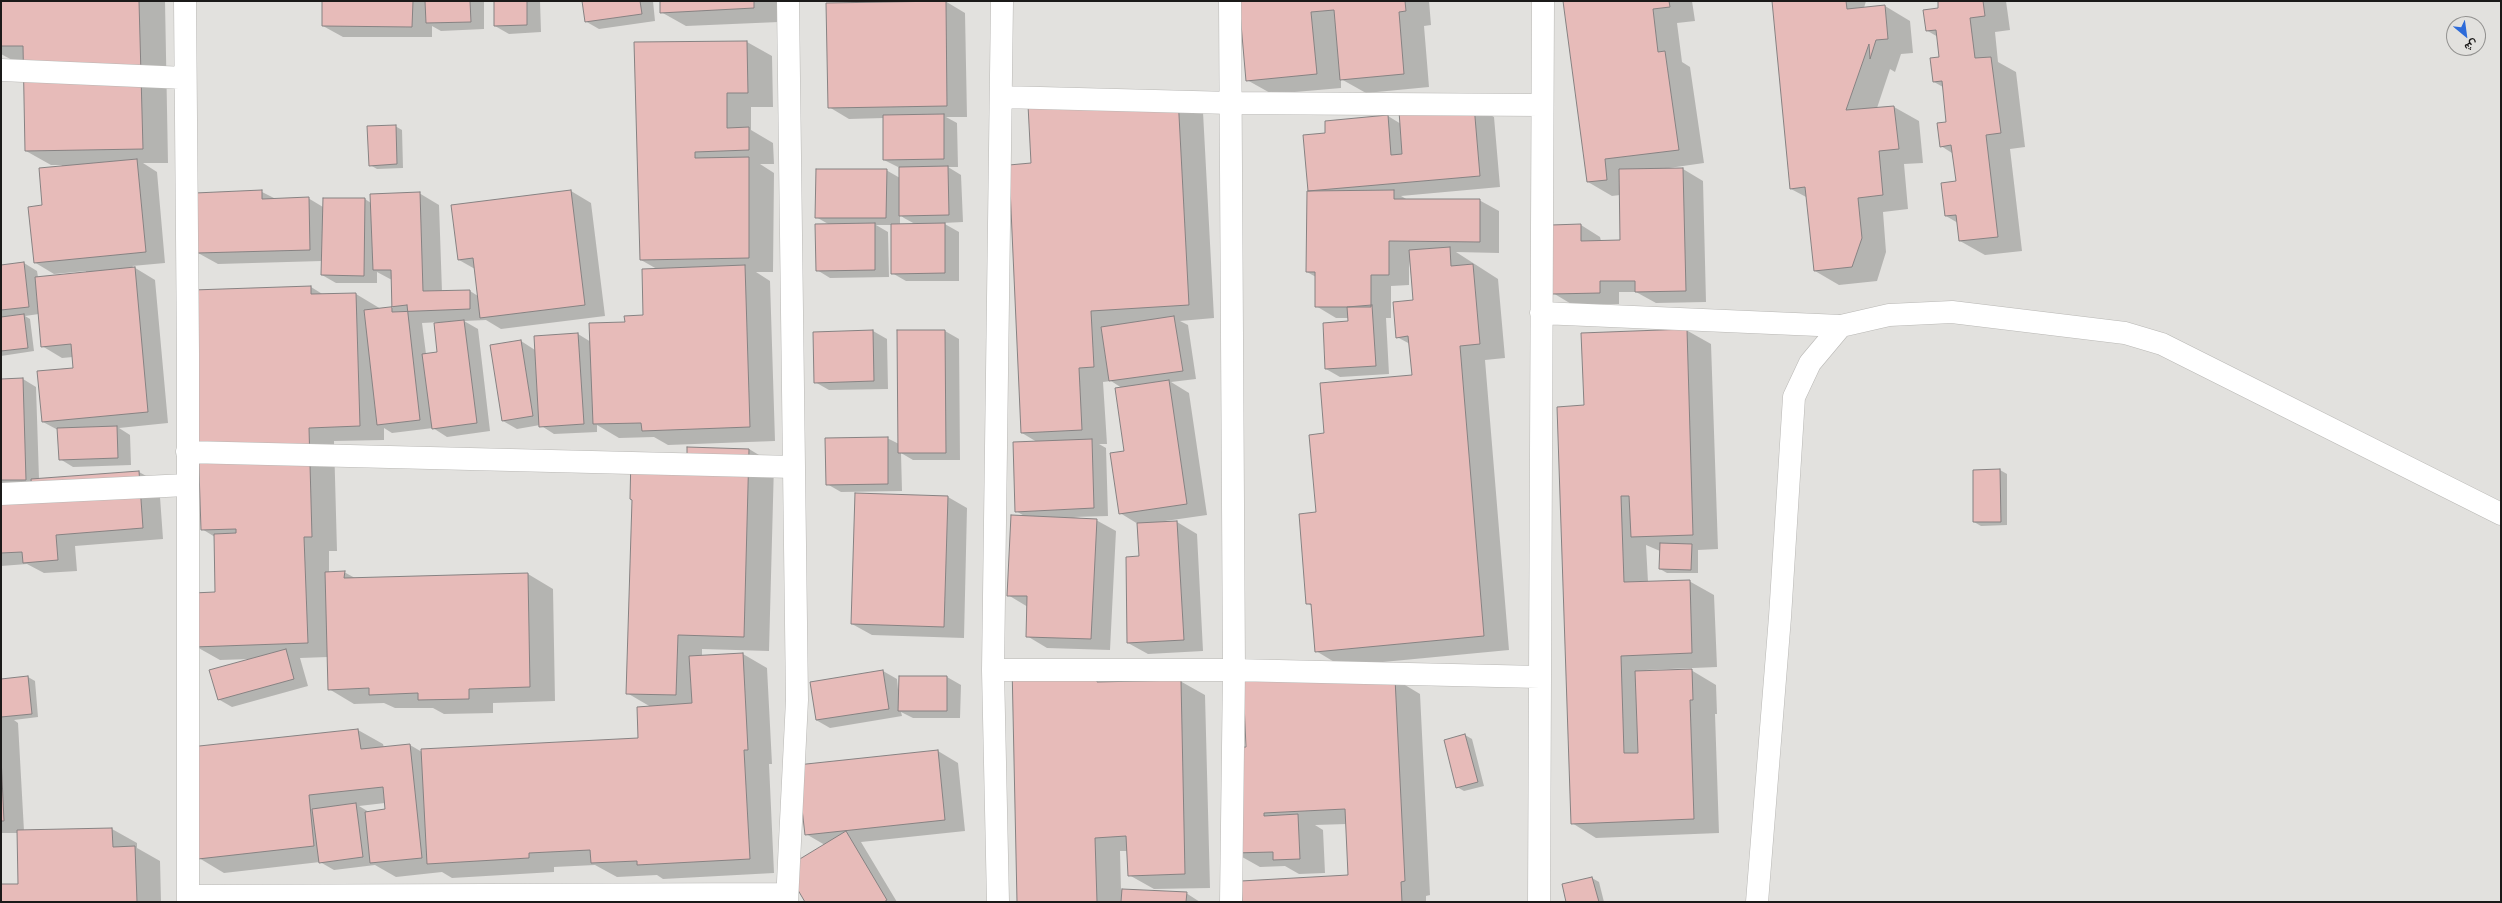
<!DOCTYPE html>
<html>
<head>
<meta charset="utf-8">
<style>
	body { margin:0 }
	#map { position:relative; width:2502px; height:903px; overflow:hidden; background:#e2e1de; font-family:"PT Sans Narrow",Vazirmatn,sans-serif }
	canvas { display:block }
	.frame { position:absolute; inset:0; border:2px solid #1b1a19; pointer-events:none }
	.north { position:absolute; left:2446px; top:16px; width:40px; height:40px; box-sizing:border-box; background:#e2e1de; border:1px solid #92918f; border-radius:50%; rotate:151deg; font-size:11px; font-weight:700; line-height:16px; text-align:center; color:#1b1a19 }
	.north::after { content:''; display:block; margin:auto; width:14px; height:18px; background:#2d6bd9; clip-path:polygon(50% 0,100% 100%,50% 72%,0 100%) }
</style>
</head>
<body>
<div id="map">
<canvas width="2502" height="903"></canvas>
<div class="frame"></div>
<div class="north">ش</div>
</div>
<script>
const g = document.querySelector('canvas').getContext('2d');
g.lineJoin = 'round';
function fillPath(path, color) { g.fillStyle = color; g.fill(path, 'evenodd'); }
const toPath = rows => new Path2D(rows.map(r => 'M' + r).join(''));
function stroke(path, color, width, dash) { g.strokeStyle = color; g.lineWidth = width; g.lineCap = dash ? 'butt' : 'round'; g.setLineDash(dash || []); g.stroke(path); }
const shadow = toPath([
	[1,1,165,1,168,163,143,163,157,172,165,263,132,266,155,280,168,423,119,428,130,435,131,465,73,467,60,459,58,430,43,422,74,369,73,357,62,358,42,346,39,314,25,316,30,319,34,351,1,356,1,266,24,263,37,271,38,277,86,273,86,271,54,274,34,262,43,206,62,165,51,165,26,151,24,60,12,60,1,54],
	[323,1,484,1,484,29,441,31,432,26,432,37,343,37,323,26],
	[495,1,540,1,541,32,509,34,495,26],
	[583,1,653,1,655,21,599,29,585,21],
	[661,1,778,1,779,22,686,26,661,12],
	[945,1,965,13,967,117,946,117,957,123,958,167,948,167,961,175,963,222,943,223,959,232,959,281,906,281,892,273,892,225,876,225,888,232,889,277,830,278,817,270,830,225,816,217,886,170,900,178,900,168,884,160,884,118,849,119,829,107],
	[900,215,904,218,915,224,900,225],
	[1240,1,1429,1,1431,25,1424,26,1429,87,1366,93,1341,79,1341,88,1272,94,1247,80],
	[1564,1,1692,1,1695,21,1677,23,1682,62,1690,67,1704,163,1669,168,1683,169,1703,181,1706,302,1656,303,1636,292,1619,292,1619,304,1573,305,1553,293,1581,225,1600,237,1601,241,1621,241,1620,195,1612,196,1588,182],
	[1773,1,1866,1,1864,8,1885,6,1910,21,1913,53,1901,54,1895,72,1890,69,1877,108,1894,107,1919,121,1923,163,1904,164,1908,209,1883,212,1886,252,1877,281,1839,285,1815,271,1808,198,1791,189],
	[1939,1,2006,1,2010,30,1995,32,1998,62,2016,72,2025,147,2010,149,2022,251,1985,255,1960,241,1958,223,1946,216,1957,182,1952,153,1941,146,1947,123,1943,87,1934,82,1940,58,1938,37,1926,30,1940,9],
	[747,42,772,56,773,107,751,107,751,130,773,143,774,164,760,164,774,173,773,272,756,272,770,281,775,441,668,445,654,437,619,438,597,425,597,432,554,434,540,425,517,429,503,421,521,341,535,350,578,334,591,342,644,316,657,269,641,260,635,43],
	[1029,106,1203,112,1214,318,1180,321,1188,325,1196,379,1171,382,1189,393,1207,515,1165,521,1177,522,1197,534,1203,651,1148,654,1128,643,1140,557,1138,524,1120,513,1125,451,1122,388,1111,381,1103,382,1107,444,1099,444,1106,448,1108,516,1073,517,1096,520,1116,531,1110,650,1047,648,1027,636,1028,607,1008,595,1026,517,1016,511,1037,442,1022,433,1032,164],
	[1474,106,1494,117,1500,187,1401,196,1408,200,1479,200,1499,211,1499,253,1456,252,1498,279,1505,358,1485,360,1509,650,1341,666,1316,651,1312,606,1307,603,1325,434,1413,376,1410,344,1397,337,1414,301,1409,259,1409,285,1391,286,1391,318,1386,318,1389,374,1340,377,1326,369,1349,322,1349,318,1336,318,1316,306,1316,277,1307,272,1309,191,1326,134,1388,116,1401,124],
	[395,126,402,130,403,168,377,169,370,165],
	[571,191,591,203,605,316,501,329,486,320,464,321,478,329,490,431,447,437,433,428,392,433,384,428,384,440,334,441,337,551,329,551,329,573,344,572,355,578,528,574,553,589,555,701,493,703,493,713,444,714,433,708,395,708,384,703,354,704,329,689,328,657,300,658,308,686,232,707,218,699,250,659,220,660,195,646,216,593,215,537,202,529,311,287,324,295,356,294,381,309,393,308,392,280,377,272,377,283,336,283,322,275,322,261,218,264,198,253,196,194,262,192,276,199,308,198,323,207,365,199,371,203,419,193,439,205,442,292,470,291,478,296,475,269,459,260],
	[441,322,438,353,426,354,422,323],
	[1686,330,1711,344,1718,549,1698,550,1698,573,1667,573,1660,569,1660,551,1646,545,1648,582,1689,581,1714,595,1717,667,1646,670,1646,672,1691,670,1716,685,1717,714,1715,714,1719,833,1596,838,1572,823,1585,406],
	[873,331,887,339,888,389,829,390,815,382,814,333],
	[945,331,959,339,960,460,913,460,901,453,902,491,841,492,827,484,887,438,899,444],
	[23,379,36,387,39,479,139,472,159,483,163,539,75,546,77,571,44,573,27,564,1,566,1,380],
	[749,449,774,464,769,651,702,649,702,656,743,654,767,668,772,764,769,764,774,873,663,879,657,875,617,877,595,865,554,867,554,872,452,878,442,872,396,877,375,865,334,870,320,862,224,873,199,858,192,748,358,730,383,744,384,748,410,745,422,752,639,739,651,707,627,693,687,458],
	[385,803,386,810,369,812,359,806],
	[2000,470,2007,474,2007,525,1981,526,1974,522],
	[948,497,967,508,964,638,872,635,852,624],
	[1013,666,1122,679,1122,682,1180,681,1205,695,1210,888,1154,889,1129,875,1128,851,1120,851,1121,890,1186,893,1200,902,1018,902],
	[883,671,897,679,898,689,947,677,961,685,960,718,913,718,901,712,902,716,830,728,816,720],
	[28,677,35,681,38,717,14,720,18,723,24,831,112,829,137,843,137,848,160,861,161,902,1,902,1,885,19,885,18,833,1,833,1,680],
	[1395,679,1420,694,1430,895,1426,896,1426,902,1243,902,1349,876,1347,824,1315,825,1323,830,1325,873,1299,874,1285,866,1260,867,1235,853,1247,748],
	[1465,735,1472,739,1484,786,1464,791,1457,787,1445,740],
	[938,751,958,763,965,831,861,842,897,902,806,902,825,845,806,834],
	[1592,878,1599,882,1604,902,1567,902]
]);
const building = toPath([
	[1,1,139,1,143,149,25,151,23,46,1,46,1,1],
	[322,1,413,1,412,27,322,26,322,1],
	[425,1,470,1,471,22,426,23,425,1],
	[494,1,527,1,527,25,494,26,494,1],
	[582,1,640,1,642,14,585,22,582,1],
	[660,1,754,1,754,8,660,13,660,1],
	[946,1,947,106,828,108,826,3,946,1],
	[1239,1,1405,1,1406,11,1399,12,1404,74,1340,80,1334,10,1311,12,1317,74,1246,81,1239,1],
	[1563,1,1669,1,1670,7,1653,9,1658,52,1665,51,1679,150,1605,159,1607,180,1587,182,1563,1],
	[1772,1,1846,1,1847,9,1885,5,1888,39,1876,40,1870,59,1869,44,1846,110,1894,106,1899,149,1879,151,1883,195,1858,198,1862,238,1852,267,1814,271,1805,187,1790,189,1772,1],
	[1938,1,1983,1,1985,16,1970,18,1975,58,1991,57,2001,133,1986,135,1998,237,1959,241,1956,215,1945,216,1941,183,1956,181,1951,145,1940,147,1937,123,1946,122,1942,81,1933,82,1930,58,1939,57,1936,30,1926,31,1923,10,1938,8,1938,1],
	[747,41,748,93,727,93,727,128,749,127,749,150,695,152,695,158,749,157,749,258,640,260,634,42,747,41],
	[1178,96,1189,305,1091,311,1094,367,1079,368,1082,430,1021,433,1009,165,1031,163,1028,105,1178,96],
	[1474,105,1480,176,1308,191,1303,135,1325,133,1325,121,1388,115,1391,155,1402,154,1399,111,1474,105],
	[944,114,944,159,883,160,883,115,944,114],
	[396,125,397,164,369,166,367,126,396,125],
	[137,159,146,252,34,263,28,207,42,205,39,168,137,159],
	[948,166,949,215,899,216,899,167,948,166],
	[1683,168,1686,291,1635,292,1635,281,1600,281,1600,293,1552,294,1551,225,1581,224,1581,241,1620,240,1619,169,1683,168],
	[816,169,887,169,886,218,815,218,816,169],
	[262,190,262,199,309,197,310,250,197,253,195,193,262,190],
	[571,190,585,305,480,318,473,258,458,260,451,205,571,190],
	[1394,190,1394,199,1480,199,1480,242,1389,241,1389,275,1371,275,1371,307,1315,307,1315,272,1306,272,1307,191,1394,190],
	[420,192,423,291,470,290,470,309,392,312,391,270,373,270,370,194,420,192],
	[323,198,365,198,364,276,321,275,323,198],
	[875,223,875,270,816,271,815,224,875,223],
	[945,223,945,273,891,274,891,224,945,223],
	[1450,247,1451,266,1473,264,1480,344,1460,346,1484,636,1315,652,1311,604,1306,604,1299,514,1316,512,1309,435,1324,433,1320,383,1412,375,1408,336,1396,338,1393,302,1413,300,1409,250,1450,247],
	[24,262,29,307,1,310,1,265,24,262],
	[745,265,750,427,642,431,641,423,593,424,589,323,625,322,624,316,643,315,642,269,745,265],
	[135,267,148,412,42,422,37,371,73,368,71,344,41,347,35,277,135,267],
	[311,286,311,294,356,293,360,426,309,428,312,537,304,537,308,643,194,647,193,593,215,592,214,534,236,533,236,529,201,530,193,290,311,286],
	[407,305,420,420,377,425,364,310,407,305],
	[1372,305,1376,366,1325,369,1323,323,1348,321,1347,307,1372,305],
	[24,314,28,348,1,351,1,317,24,314],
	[1174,316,1183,371,1109,381,1101,327,1174,316],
	[464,320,477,423,432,429,422,354,437,352,434,323,464,320],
	[1687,329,1693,535,1631,537,1629,496,1621,496,1624,582,1690,580,1692,653,1621,656,1624,753,1638,753,1635,671,1692,669,1693,700,1690,700,1694,819,1571,824,1557,407,1584,405,1581,333,1687,329],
	[873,330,874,381,814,383,813,332,873,330],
	[897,330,945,330,946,453,898,453,897,330],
	[578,333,584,424,539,427,534,336,578,333],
	[521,340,533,416,502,421,490,345,521,340],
	[23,378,26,480,1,480,1,379,23,378],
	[1169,380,1187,504,1119,514,1110,453,1124,451,1115,388,1169,380],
	[117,426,118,458,59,460,57,428,117,426],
	[888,437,888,484,826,485,825,438,888,437],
	[1092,439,1094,508,1015,512,1013,442,1092,439],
	[687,447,749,449,744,637,678,635,676,695,626,694,632,500,630,499,631,456,687,457,687,447],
	[2000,469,2001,522,1973,522,1973,470,2000,469],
	[139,471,143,528,56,535,58,560,23,563,22,552,1,553,1,496,32,494,31,479,139,471],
	[855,493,948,496,944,627,851,624,855,493],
	[1011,515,1097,519,1091,639,1026,637,1027,596,1007,596,1011,515],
	[1177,521,1184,640,1127,643,1126,557,1139,556,1137,523,1177,521],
	[1660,543,1692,544,1691,570,1659,569,1660,543],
	[345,571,344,578,528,573,530,687,469,689,469,699,418,700,418,693,369,695,369,688,328,690,325,572,345,571],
	[286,649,294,679,218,700,209,670,286,649],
	[743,653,748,750,744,750,750,859,637,865,637,861,591,863,590,850,529,853,529,858,427,864,421,749,638,738,637,707,692,703,689,656,743,653],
	[1097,663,1097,682,1181,680,1185,874,1128,876,1126,836,1095,838,1097,902,1017,902,1012,665,1097,663],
	[883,670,889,709,816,720,810,682,883,670],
	[28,676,32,714,1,717,1,679,28,676],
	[899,676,947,676,947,711,898,711,899,676],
	[1395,678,1405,881,1401,882,1402,902,1242,902,1241,881,1348,875,1345,809,1264,813,1264,816,1298,814,1300,859,1273,860,1273,852,1234,853,1229,748,1246,747,1243,681,1395,678],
	[358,729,361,749,410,744,422,858,370,863,365,812,385,809,383,787,309,795,314,846,198,859,190,747,358,729],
	[1465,734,1478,782,1456,788,1444,740,1465,734],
	[938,750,945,820,805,835,797,765,938,750],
	[1,756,4,821,1,821,1,756],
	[356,803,363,857,319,863,312,809,356,803],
	[112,828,113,847,135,846,137,902,1,902,1,884,18,884,17,830,112,828],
	[846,831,887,900,884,902,805,902,785,868,846,831],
	[1592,877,1599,902,1566,902,1562,884,1592,877],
	[1122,889,1187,892,1186,902,1121,902,1122,889]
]);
const street = toPath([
	[185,1,188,353,188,902],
	[1230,1,1234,670,1231,902],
	[1,70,185,78],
	[1002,97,1231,103,1541,105],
	[1541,313,1841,326],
	[187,452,794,467],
	[1,494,186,485],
	[993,670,1234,670,1540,677],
	[188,896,787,894],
	[787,902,797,700,788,1],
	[998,902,993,670,1002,1],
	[1539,902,1543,1]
]);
const secondary = toPath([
	[1757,902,1780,617,1794,397,1810,363,1841,326,1889,315,1952,312,2125,333,2162,344,2501,514]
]);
fillPath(shadow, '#0003');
fillPath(building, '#e7bbb9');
stroke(building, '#868282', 1);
stroke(street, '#b8b7b4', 23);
stroke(secondary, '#b8b7b4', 23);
stroke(street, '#fff', 22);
stroke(secondary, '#fff', 22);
</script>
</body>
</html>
